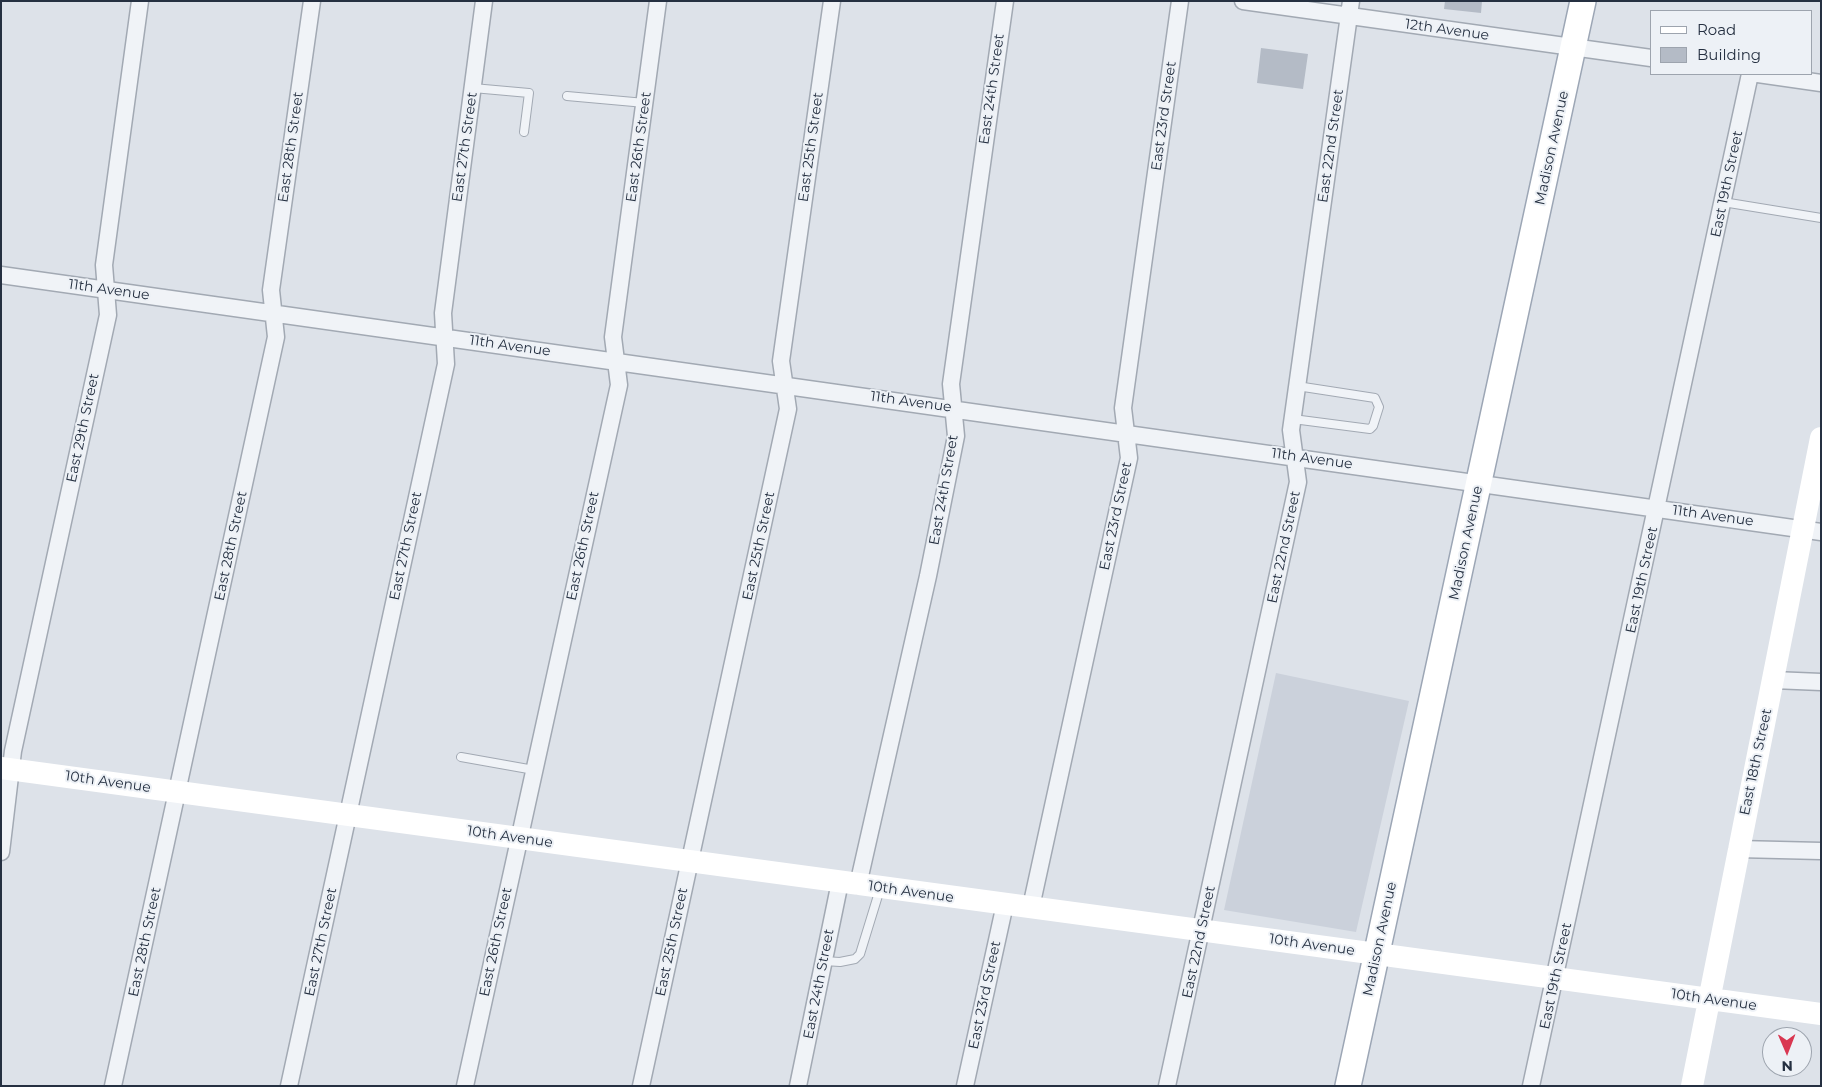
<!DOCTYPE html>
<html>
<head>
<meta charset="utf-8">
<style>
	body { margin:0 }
	#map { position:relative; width:1822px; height:1087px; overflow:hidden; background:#dde2e9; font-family:Montserrat,sans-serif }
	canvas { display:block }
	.frame { position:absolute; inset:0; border:2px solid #253041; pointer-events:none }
	.legend { position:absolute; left:1650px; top:10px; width:162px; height:65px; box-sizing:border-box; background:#edf1f6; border:1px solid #9da4ae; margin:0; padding:6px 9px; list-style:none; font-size:15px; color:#253041 }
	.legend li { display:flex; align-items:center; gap:10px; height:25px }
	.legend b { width:25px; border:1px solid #9da4ae }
	.north { position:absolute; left:1762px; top:1027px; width:50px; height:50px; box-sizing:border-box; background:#edf1f6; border:1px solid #9da4ae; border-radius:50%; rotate:179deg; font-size:14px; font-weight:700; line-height:20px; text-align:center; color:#253041 }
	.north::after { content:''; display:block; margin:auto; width:18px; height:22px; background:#d93751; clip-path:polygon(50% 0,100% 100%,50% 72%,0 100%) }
</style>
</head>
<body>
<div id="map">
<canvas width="1822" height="1087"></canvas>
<div class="frame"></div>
<ul class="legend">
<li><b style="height:6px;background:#fff"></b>Road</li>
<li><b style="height:14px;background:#b4bbc6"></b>Building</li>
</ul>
<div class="north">N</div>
</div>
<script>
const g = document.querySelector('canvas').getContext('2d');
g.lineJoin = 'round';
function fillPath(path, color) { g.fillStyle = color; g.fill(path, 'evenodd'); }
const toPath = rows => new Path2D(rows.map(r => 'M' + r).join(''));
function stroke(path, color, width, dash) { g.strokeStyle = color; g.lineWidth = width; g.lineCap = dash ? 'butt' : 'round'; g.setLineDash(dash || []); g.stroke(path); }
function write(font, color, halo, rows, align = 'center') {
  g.font = font + ' Montserrat,sans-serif'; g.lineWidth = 4; g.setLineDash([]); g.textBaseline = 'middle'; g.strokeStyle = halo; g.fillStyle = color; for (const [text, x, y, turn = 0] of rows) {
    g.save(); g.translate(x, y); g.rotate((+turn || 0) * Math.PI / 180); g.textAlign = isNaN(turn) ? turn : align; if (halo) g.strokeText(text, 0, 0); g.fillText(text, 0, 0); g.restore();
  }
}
const built = toPath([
	[1276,673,1409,701,1356,932,1224,910]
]);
const building = toPath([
	[1445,1,1482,1,1481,13,1444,9],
	[1261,48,1308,54,1303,89,1257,83]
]);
const lane = toPath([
	[473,88,529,93,524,132],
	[567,96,645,103],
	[1723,202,1821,218],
	[1293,419,1370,429,1373,426,1379,407,1375,398,1297,386],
	[461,757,534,770],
	[824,961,840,962,855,959,860,954,880,889]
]);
const street = toPath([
	[1243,1,1651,58],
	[1758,74,1821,83],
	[1,275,1821,532],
	[1773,680,1821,682],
	[1738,849,1821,851],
	[1,852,13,751,108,315,104,265,140,1],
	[858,885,928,576,956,436,951,384,1005,1],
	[1031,907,1129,458,1123,408,1180,1],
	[113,1086,276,337,271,290,312,1],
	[289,1086,446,364,443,313,484,1],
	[465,1086,619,385,613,337,658,1],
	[641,1086,788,409,781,361,832,1],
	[798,1086,840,882],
	[965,1086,1005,904],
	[1167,1086,1298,482,1291,430,1351,1],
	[1531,1086,1750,74]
]);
const secondary = toPath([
	[1,768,1821,1014],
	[1692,1086,1821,438]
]);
const primary = toPath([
	[1348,1086,1583,1]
]);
const streetNames = [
	["12th Avenue",1447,30,8],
	["East 24th Street",992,89,-82],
	["East 23rd Street",1164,116,-82],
	["East 22nd Street",1331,146,-82],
	["East 28th Street",291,147,-82],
	["East 27th Street",465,147,-82],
	["East 26th Street",639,147,-82],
	["East 25th Street",811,147,-82],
	["Madison Avenue",1552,148,-78],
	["East 19th Street",1727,184,-78],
	["11th Avenue",109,290,8],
	["11th Avenue",510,346,8],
	["11th Avenue",911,402,8],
	["East 29th Street",83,428,-78],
	["11th Avenue",1312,459,8],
	["East 24th Street",944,490,-80],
	["East 23rd Street",1116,516,-78],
	["11th Avenue",1713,516,8],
	["Madison Avenue",1466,543,-78],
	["East 28th Street",231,546,-78],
	["East 27th Street",406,546,-78],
	["East 26th Street",583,546,-78],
	["East 25th Street",759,546,-78],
	["East 22nd Street",1284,547,-78],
	["East 19th Street",1642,580,-78],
	["East 18th Street",1756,762,-78],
	["10th Avenue",108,782,8],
	["10th Avenue",510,837,8],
	["10th Avenue",911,892,8],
	["Madison Avenue",1380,939,-78],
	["East 28th Street",145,942,-78],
	["East 27th Street",321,942,-78],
	["East 26th Street",496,942,-78],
	["East 25th Street",672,942,-78],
	["East 22nd Street",1199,942,-78],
	["10th Avenue",1312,945,8],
	["East 19th Street",1556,976,-78],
	["East 24th Street",819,984,-79],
	["East 23rd Street",985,995,-78],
	["10th Avenue",1714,1000,8]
];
fillPath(built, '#cbd1db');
fillPath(building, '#b4bbc6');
stroke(lane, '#a2a9b3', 10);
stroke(street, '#a2a9b3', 19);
stroke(primary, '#9ca6b5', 28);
stroke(lane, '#f0f3f7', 8);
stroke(street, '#f0f3f7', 16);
stroke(secondary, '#fff', 22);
stroke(primary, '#fff', 25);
write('14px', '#253041', '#edf1f6', streetNames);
</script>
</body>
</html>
